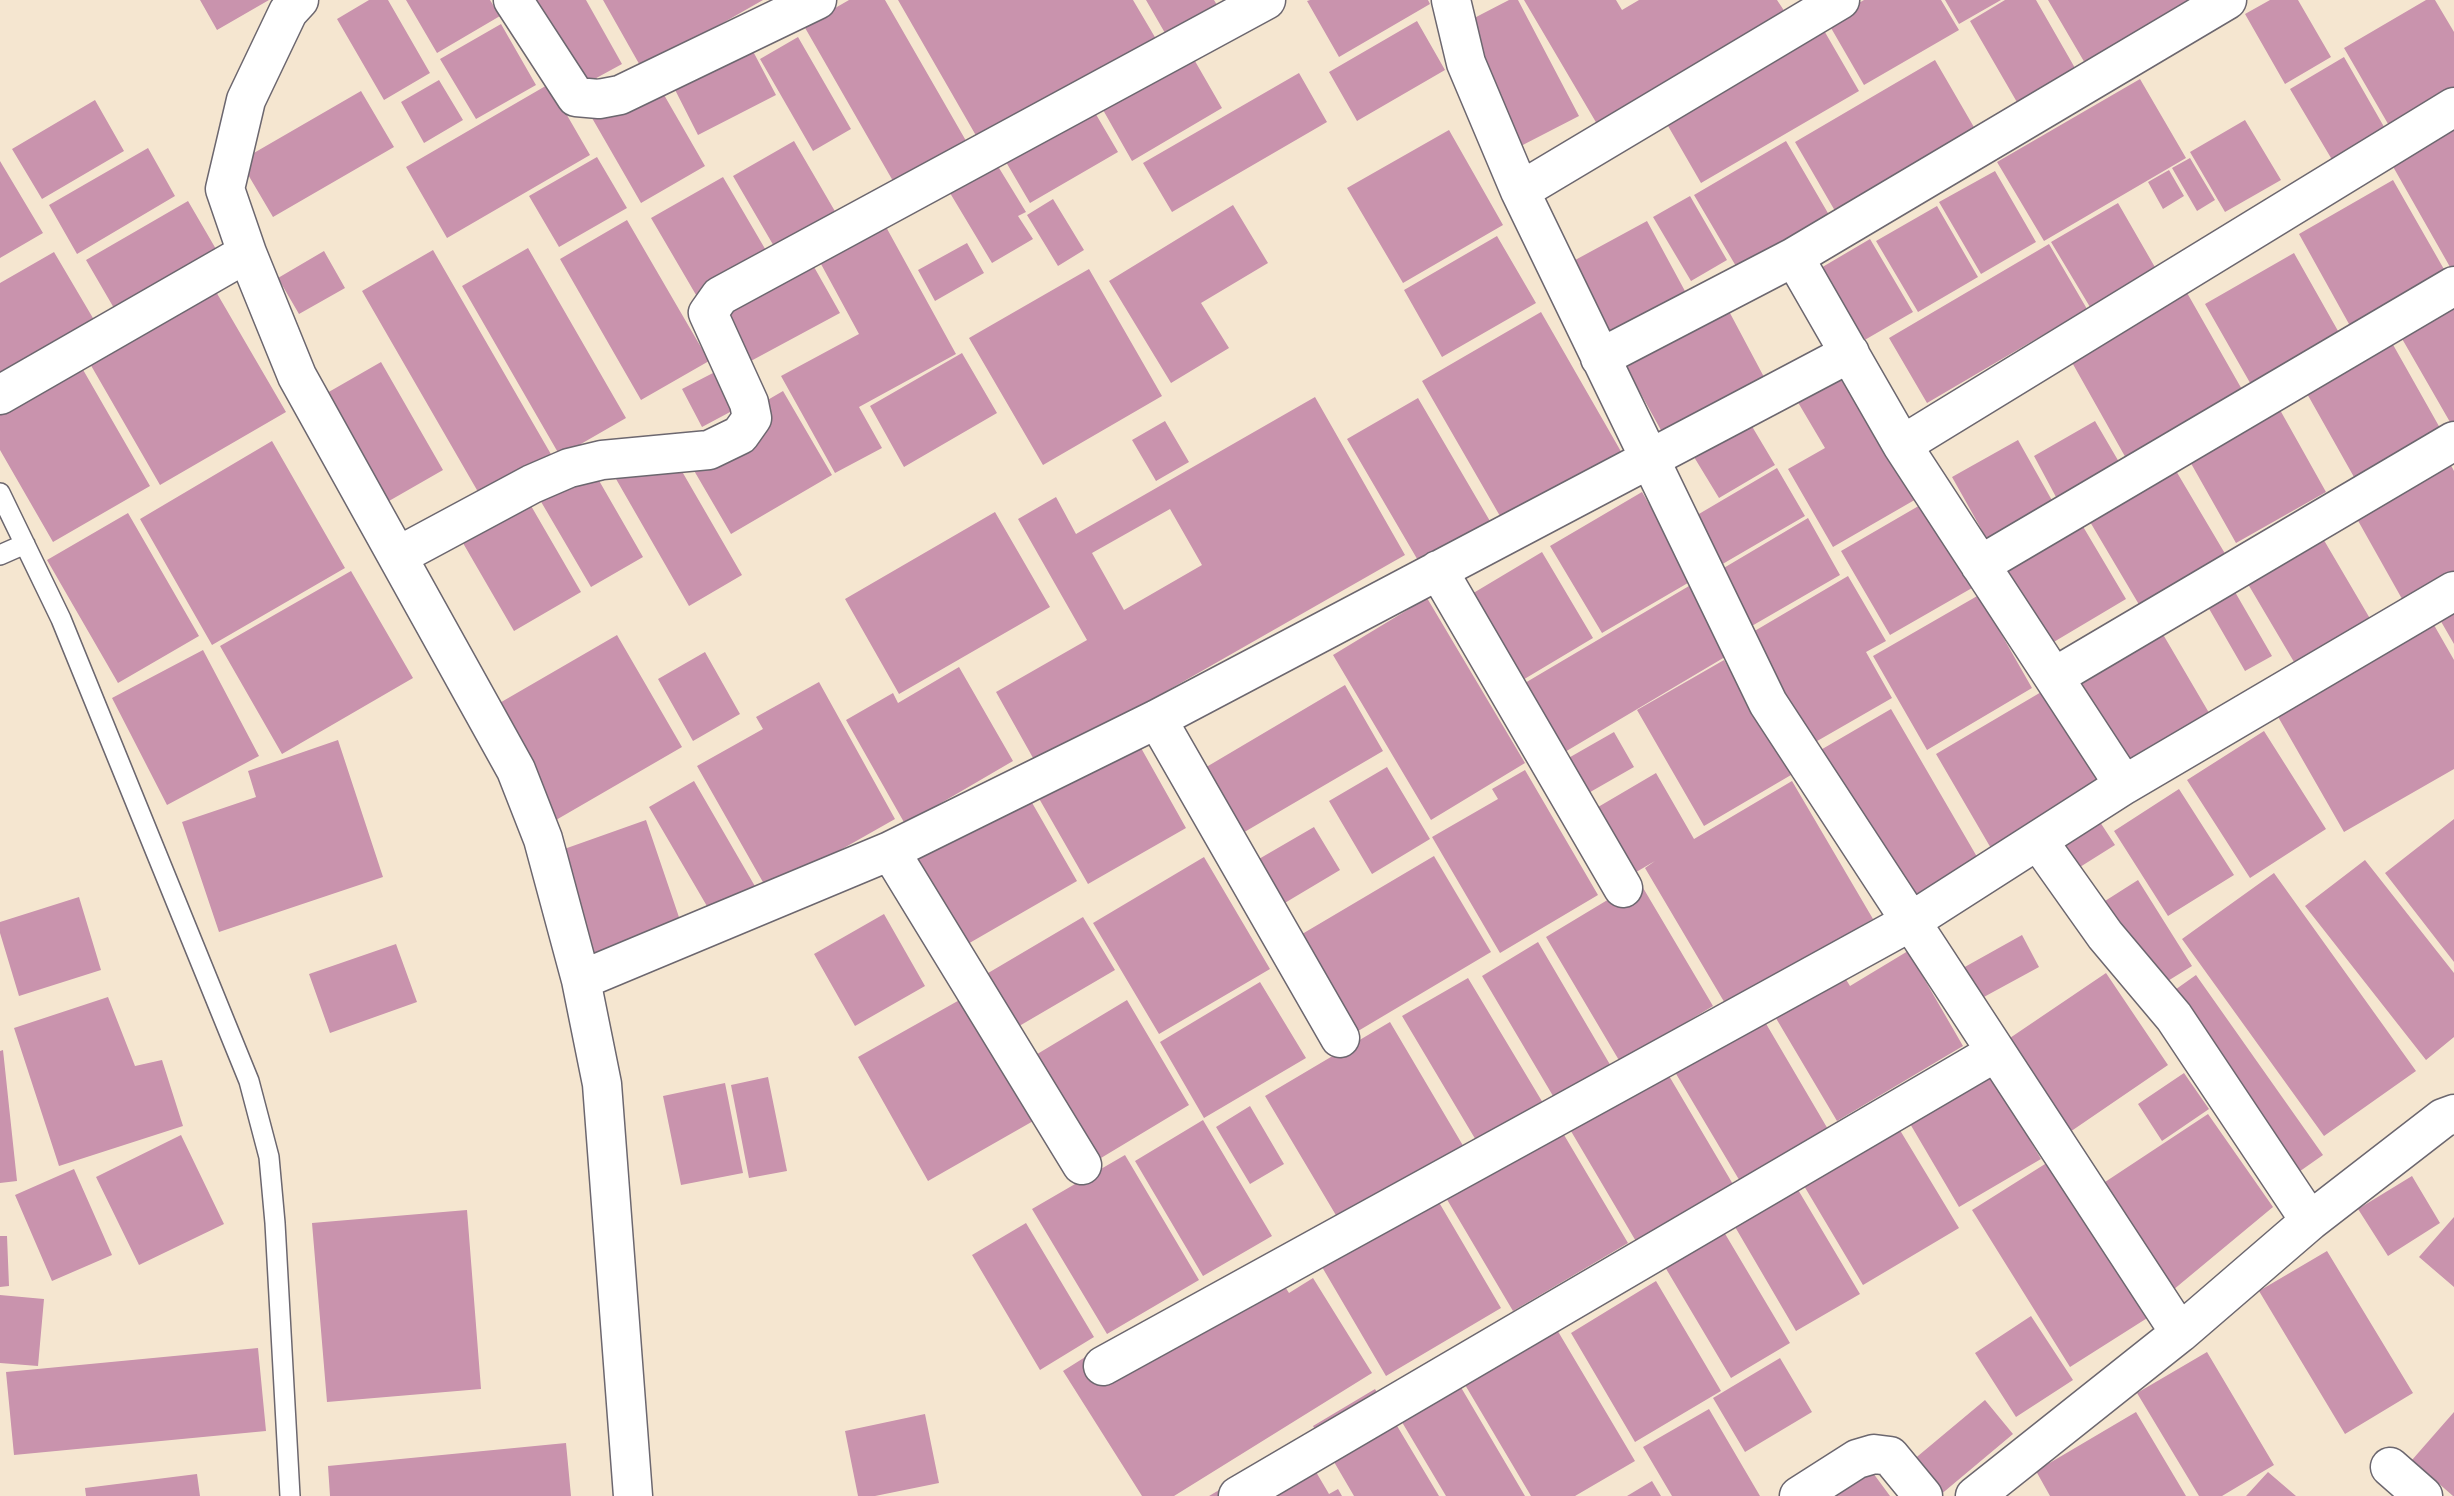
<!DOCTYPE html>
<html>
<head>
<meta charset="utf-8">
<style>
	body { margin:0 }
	canvas { display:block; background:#f5e6d0 }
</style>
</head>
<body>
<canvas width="2454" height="1496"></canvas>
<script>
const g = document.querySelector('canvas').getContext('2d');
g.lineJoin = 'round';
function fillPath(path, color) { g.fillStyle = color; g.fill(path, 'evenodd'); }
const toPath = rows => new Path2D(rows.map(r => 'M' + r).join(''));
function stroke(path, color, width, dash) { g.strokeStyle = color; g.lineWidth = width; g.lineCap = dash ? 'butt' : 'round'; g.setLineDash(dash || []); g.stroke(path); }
const building = toPath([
	[200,0,269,0,217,30],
	[369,0,388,0,430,73,384,100,337,19],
	[406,0,490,0,500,16,437,53],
	[528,0,586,0,622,64,578,88],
	[603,0,763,0,642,69],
	[849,0,885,0,969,146,897,188,804,26],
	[898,0,1133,0,1159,44,982,146],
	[1146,0,1214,0,1220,10,1169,40],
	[1310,0,1428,0,1430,4,1339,57,1307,1],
	[1509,0,1518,0,1579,116,1515,149,1451,30],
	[1524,0,1616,0,1622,10,1639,0,1777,0,1785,12,1597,124],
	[1864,0,1941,0,1959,30,1864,85,1827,21],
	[1945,0,2001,0,1959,24],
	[2005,0,2036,0,2083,82,2025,116,1970,21],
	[2048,0,2204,0,2089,70],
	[2270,0,2298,0,2331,57,2285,84,2245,14],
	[2426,0,2435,0,2454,32,2454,92,2391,129,2344,48],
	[1417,21,1445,70,1357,121,1329,72],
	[501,24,536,85,476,119,440,59],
	[1822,27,1859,91,1701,183,1664,119],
	[745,36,776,95,698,135,668,76],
	[798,37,851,129,813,151,760,59],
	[1184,42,1222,108,1132,161,1094,94],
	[2344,57,2387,132,2334,163,2290,89],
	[1935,60,1982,141,1842,223,1795,142],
	[1299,73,1327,122,1172,212,1143,163],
	[652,74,705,166,641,203,588,111],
	[2140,79,2186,158,2044,241,1997,162],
	[439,80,463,120,424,143,401,102],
	[549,84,590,155,447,238,406,167],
	[361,91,394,147,273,217,240,161],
	[1087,99,1118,152,1030,203,999,150],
	[95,100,124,151,42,199,12,149],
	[2454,118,2454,274,2387,156],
	[2245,120,2281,180,2225,212,2190,152],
	[1449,130,1503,225,1403,283,1347,188],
	[794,141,836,213,775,248,733,176],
	[1786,141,1832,220,1740,273,1694,195],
	[148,148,175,196,77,254,49,205],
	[988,150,1026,212,1018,216,1033,239,992,263,941,178],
	[597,157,627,208,559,247,529,196],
	[2190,158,2215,200,2197,211,2172,168],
	[0,161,43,233,0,258],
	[2169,170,2184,196,2163,209,2148,182],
	[1995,171,2036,242,1981,274,1939,202],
	[723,177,771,259,699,300,651,218],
	[2393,180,2449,278,2354,333,2299,234],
	[1690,196,1727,260,1691,281,1653,217],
	[1053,199,1084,250,1058,266,1027,215],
	[188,201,220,256,118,315,86,260],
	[2118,203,2156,269,2090,307,2051,242],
	[1233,205,1268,263,1201,303,1229,348,1171,383,1109,281],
	[1937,206,1978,277,1918,312,1876,241],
	[880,216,956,354,859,407,882,448,835,473,781,376,859,334,815,253],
	[627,220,709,361,641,400,560,259],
	[1647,221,1692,304,1612,348,1566,265],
	[1497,236,1536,303,1442,357,1404,290],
	[1870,239,1913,312,1856,345,1814,272],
	[967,243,984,273,935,301,918,270],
	[2049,244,2087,309,1927,403,1889,338],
	[528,248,626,418,560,456,462,286],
	[433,250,552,456,481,497,362,291],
	[324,251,345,288,299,314,278,278],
	[54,252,100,330,0,388,0,283],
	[2294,253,2342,338,2253,388,2205,304],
	[809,258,840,313,749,362,719,307],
	[1089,269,1162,396,1043,465,969,338],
	[2182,284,2244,393,2127,460,2065,350],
	[215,290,286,412,160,485,89,362],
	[2454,298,2454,429,2397,330],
	[1723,300,1764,377,1662,432,1620,356],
	[1541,312,1623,455,1504,523,1422,381],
	[2387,334,2449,444,2363,493,2301,383],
	[962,353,997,413,904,467,870,406],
	[740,359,760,396,702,427,682,389],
	[78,361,150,486,53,542,0,450,0,406],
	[381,362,443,470,382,505,320,397],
	[1843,370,1918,498,1833,547,1788,469,1825,448,1796,399],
	[783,391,832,475,731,534,682,450],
	[1315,397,1405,555,1037,765,996,692,1087,640,1018,519,1056,497,1076,534],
	[1170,509,1202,565,1124,610,1092,553],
	[1418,398,1494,528,1423,569,1347,439],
	[2275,401,2326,492,2236,543,2184,451],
	[1165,421,1189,462,1156,481,1132,440],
	[2095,421,2119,462,2056,497,2034,456],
	[1750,423,1775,465,1719,498,1694,457],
	[2018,440,2054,504,1988,541,1952,477],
	[272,441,345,568,212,645,140,519],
	[665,442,742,575,689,606,612,472],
	[2446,456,2454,471,2454,579,2406,606,2352,510],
	[586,458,643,557,591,587,533,488],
	[2169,459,2230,562,2144,613,2083,510],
	[1777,468,1805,516,1714,569,1687,521],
	[523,492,581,592,514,631,456,531],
	[1642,492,1693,580,1602,633,1550,546],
	[1922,504,1972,588,1890,635,1841,551],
	[995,512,1050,607,899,694,845,599],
	[128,513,199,636,118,683,47,560],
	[2075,513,2126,599,2047,646,1996,559],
	[2308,513,2372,622,2297,667,2232,557],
	[1808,518,1840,575,1750,627,1717,572],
	[1542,552,1593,638,1506,690,1455,604],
	[351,571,413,678,282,754,220,646],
	[1848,576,1886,641,1866,652,1892,698,1805,748,1741,639],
	[2231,585,2272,656,2245,671,2204,600],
	[1689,586,1730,654,1548,762,1508,693],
	[1979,595,2032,688,1927,750,1873,656],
	[1427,598,1525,763,1431,820,1333,655],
	[2454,609,2454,644,2439,618],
	[2154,619,2215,723,2127,774,2066,670],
	[2434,625,2454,660,2454,769,2344,832,2277,715],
	[617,635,682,747,556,820,491,708],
	[203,650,259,756,167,805,112,698],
	[705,652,740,714,693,741,658,679],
	[1724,660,1791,775,1704,826,1637,710],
	[959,667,1013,761,905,824,846,720,893,693,898,703],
	[819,682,895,819,768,891,697,766,763,729,756,717],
	[1345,685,1383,751,1241,834,1203,769],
	[2048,688,2104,784,1992,850,1936,754],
	[1891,709,1987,874,1908,921,1812,755],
	[2264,731,2326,829,2250,878,2187,780],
	[1614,732,1634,767,1578,799,1558,764],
	[1136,739,1186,828,1088,884,1037,795],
	[338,740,383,877,219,932,182,822,256,797,248,771],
	[1387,767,1430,839,1372,874,1329,801],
	[1525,770,1598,895,1500,953,1432,837,1498,799,1492,789],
	[1656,773,1694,839,1792,781,1873,919,1726,1005,1645,868,1655,861,1614,885,1576,820],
	[694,781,756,888,711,913,649,807],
	[1023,787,1077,881,966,945,913,849],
	[2179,789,2234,875,2168,916,2114,831],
	[2454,819,2454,962,2385,873],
	[646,820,682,926,590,958,553,853],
	[2100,822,2115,845,2080,867,2066,845],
	[1314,827,1340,870,1278,907,1252,863],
	[1434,856,1491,952,1348,1037,1292,940],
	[1204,857,1270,969,1159,1034,1093,923],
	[2365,860,2454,973,2454,1037,2426,1060,2305,906],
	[2274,873,2416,1071,2324,1136,2182,939],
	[2138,880,2192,966,2137,1000,2083,915],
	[1639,881,1713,1006,1620,1062,1546,937],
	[79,897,101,970,19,996,0,933,0,922],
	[884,914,925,986,855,1026,814,954],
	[1083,917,1115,970,1009,1032,978,979],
	[2022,935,2039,967,1971,1004,1954,973],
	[1538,942,1612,1068,1556,1101,1482,976],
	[396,944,417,1002,330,1033,309,974],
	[1908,951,1963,1046,1837,1121,1764,998,1833,958,1850,986],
	[2106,973,2168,1065,2067,1134,2004,1042],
	[2196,975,2323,1155,2276,1188,2148,1009],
	[1468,978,1546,1108,1480,1147,1402,1016],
	[1260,982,1306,1058,1204,1118,1160,1042],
	[972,993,1042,1116,928,1181,858,1057],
	[108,997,135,1066,162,1060,183,1126,59,1166,14,1028],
	[1127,1000,1189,1105,1096,1161,1034,1056],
	[1758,1010,1829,1131,1741,1183,1669,1062],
	[1390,1022,1465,1149,1340,1222,1265,1096],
	[3,1050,17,1181,0,1183,0,1051],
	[1981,1057,2041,1159,1959,1207,1899,1105],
	[1662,1064,1734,1186,1637,1243,1565,1121],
	[2184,1073,2209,1109,2162,1141,2138,1104],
	[768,1077,787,1171,749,1178,731,1085],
	[725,1083,743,1173,681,1185,663,1096],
	[1250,1106,1284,1164,1250,1184,1216,1127],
	[1889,1112,1959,1228,1863,1285,1794,1169],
	[2208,1114,2273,1207,2173,1290,2102,1184],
	[1554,1118,1628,1243,1513,1311,1439,1186],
	[1203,1120,1272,1236,1203,1276,1135,1161],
	[181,1135,224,1224,139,1265,96,1177],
	[1125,1155,1199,1280,1107,1334,1032,1209],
	[2053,1159,2152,1315,2070,1367,1972,1210],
	[74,1169,112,1255,52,1281,15,1195],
	[2412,1176,2440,1223,2388,1256,2358,1209],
	[1794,1183,1860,1294,1796,1331,1731,1220],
	[1430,1187,1501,1308,1386,1376,1315,1255],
	[467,1210,481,1389,327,1402,312,1223],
	[2454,1217,2454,1287,2419,1257],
	[1026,1223,1094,1337,1040,1370,972,1255],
	[1724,1232,1790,1343,1731,1378,1665,1267],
	[0,1236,7,1236,9,1286,0,1287],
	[2327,1251,2413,1393,2345,1434,2259,1291],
	[1269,1262,1289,1293,1313,1278,1372,1373,1174,1496,1142,1496,1063,1371,1109,1342],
	[1656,1281,1721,1391,1635,1442,1571,1333],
	[0,1295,44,1299,38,1366,0,1363],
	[2031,1316,2073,1380,2016,1417,1975,1353],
	[1553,1323,1635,1461,1575,1496,1531,1496,1461,1378],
	[258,1348,266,1431,14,1455,6,1372],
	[2207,1352,2274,1465,2222,1496,2199,1496,2137,1393],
	[1780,1358,1812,1412,1745,1452,1713,1398],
	[1449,1367,1525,1496,1446,1496,1390,1402],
	[1375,1389,1439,1496,1354,1496,1313,1426],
	[1985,1400,2013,1434,1939,1496,1894,1476],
	[1709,1409,1760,1496,1672,1496,1643,1447],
	[2136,1412,2186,1496,2050,1496,2036,1471],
	[2454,1412,2454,1496,2453,1496,2412,1460],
	[925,1414,939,1483,875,1496,858,1496,845,1431],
	[566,1443,571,1496,330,1496,328,1466],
	[1299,1443,1329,1494,1338,1489,1342,1496,1209,1496],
	[1862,1458,1890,1496,1812,1496],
	[2268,1472,2296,1496,2246,1496],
	[197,1474,200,1496,86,1496,85,1488],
	[1652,1481,1661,1496,1627,1496]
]);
const service = toPath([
	[0,493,61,619,249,1081,269,1157,275,1223,290,1496],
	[0,555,25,544]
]);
const minor = toPath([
	[299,0,288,12,246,100,225,189,247,253,297,376,516,770,543,839,581,980,602,1084,633,1496],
	[513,0,576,97,599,99,620,95,817,0],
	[1451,0,1466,63,1520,191,1768,703,2180,1333],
	[1520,191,1840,0],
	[1600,358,1794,257],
	[0,395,247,253],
	[1902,445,2454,107],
	[398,556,532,484,569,468,602,460,709,450,740,435,752,418,749,403,708,313,720,296,1266,0],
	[1980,565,2454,286],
	[1438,570,1623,888],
	[2054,677,2454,441],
	[1157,719,1340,1038],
	[2124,785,1902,445,1794,257,2227,0],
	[2039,842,2105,935,2174,1017,2310,1221],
	[890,851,1082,1165],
	[581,980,890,851,1157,719,1850,353],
	[1103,1366,1910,922,2124,785,2454,591],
	[2390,1467,2423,1496],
	[1238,1496,1996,1052],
	[1799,1496,1857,1459,1874,1454,1890,1456,1923,1496],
	[1975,1496,2180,1333,2310,1221,2443,1118,2454,1114]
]);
fillPath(building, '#c993ad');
stroke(service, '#6c676f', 22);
stroke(minor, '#6c676f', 41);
stroke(service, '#fff', 19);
stroke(minor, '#fff', 38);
</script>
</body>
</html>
